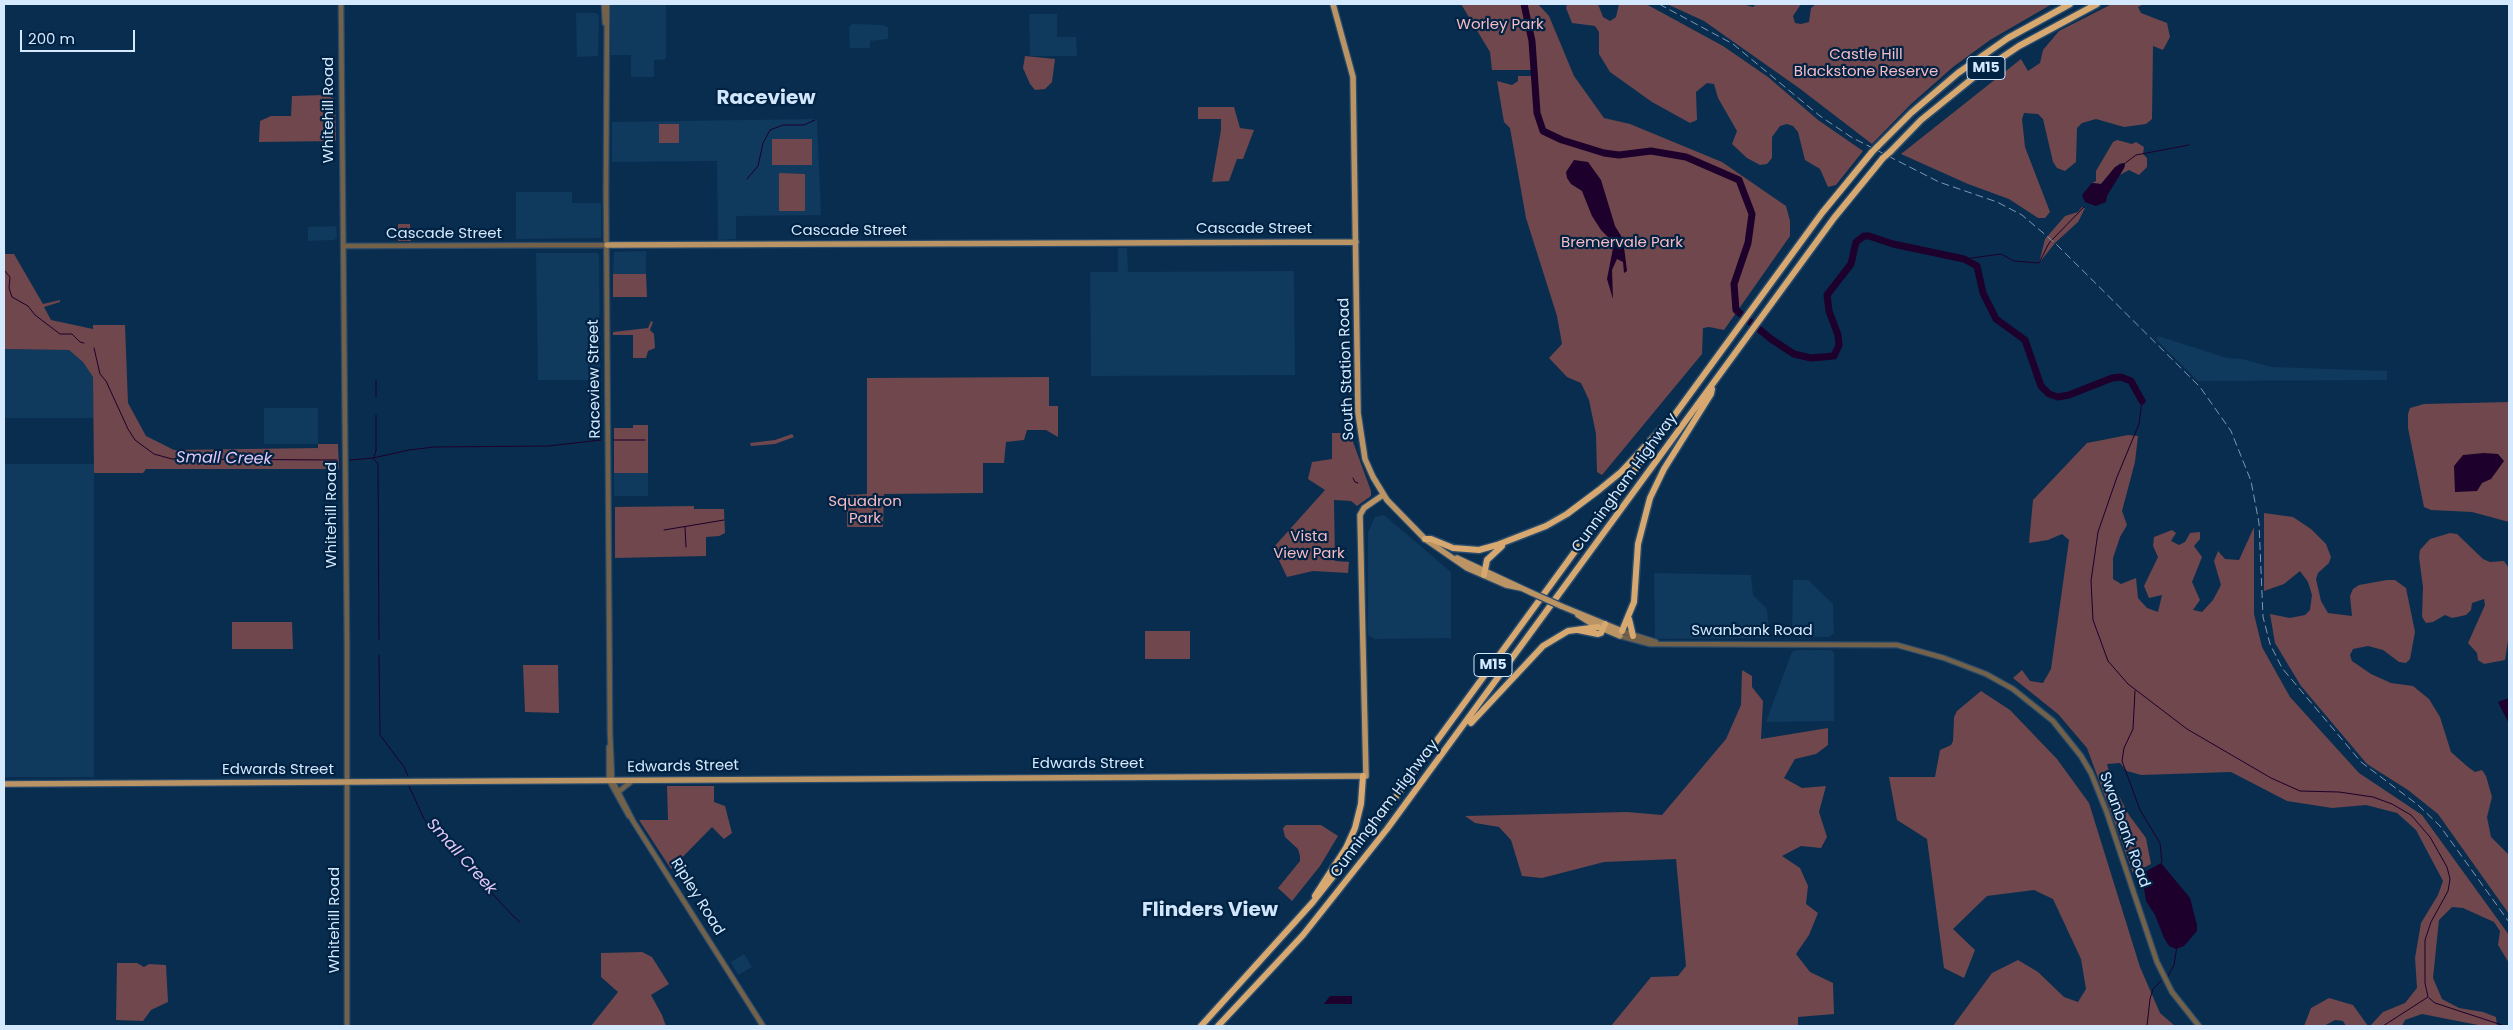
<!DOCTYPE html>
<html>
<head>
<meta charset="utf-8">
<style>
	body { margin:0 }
	#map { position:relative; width:2513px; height:1030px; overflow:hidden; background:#092d4f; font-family:Poppins,sans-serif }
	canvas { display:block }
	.frame { position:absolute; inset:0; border:5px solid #d4e8fe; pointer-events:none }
	.scale { position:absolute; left:20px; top:30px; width:115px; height:22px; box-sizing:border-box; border:2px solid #d4e8fe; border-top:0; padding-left:6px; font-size:15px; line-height:18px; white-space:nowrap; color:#d4e8fe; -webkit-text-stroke:4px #002243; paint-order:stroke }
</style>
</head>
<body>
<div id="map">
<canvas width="2513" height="1030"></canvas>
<div class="frame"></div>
<div class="scale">200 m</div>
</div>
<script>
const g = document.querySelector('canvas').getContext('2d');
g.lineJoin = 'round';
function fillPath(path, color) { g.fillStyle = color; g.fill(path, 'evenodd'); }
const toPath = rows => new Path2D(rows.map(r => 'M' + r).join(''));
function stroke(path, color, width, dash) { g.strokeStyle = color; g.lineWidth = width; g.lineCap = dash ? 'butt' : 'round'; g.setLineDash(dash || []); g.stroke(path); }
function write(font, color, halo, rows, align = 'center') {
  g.font = font + ' Poppins,sans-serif'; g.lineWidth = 4.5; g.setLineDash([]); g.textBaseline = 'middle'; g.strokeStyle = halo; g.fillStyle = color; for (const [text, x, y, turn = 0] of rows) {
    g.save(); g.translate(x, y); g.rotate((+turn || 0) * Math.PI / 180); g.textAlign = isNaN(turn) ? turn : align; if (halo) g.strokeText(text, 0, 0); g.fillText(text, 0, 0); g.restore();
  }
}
const built = toPath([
	[611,4,666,4,666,59,654,60,654,77,631,77,631,55,611,55],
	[576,13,595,13,599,15,598,56,577,57],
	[1029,14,1057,14,1057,37,1076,37,1077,56,1030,56],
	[852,24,883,25,888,27,888,39,870,41,870,48,850,48,849,27],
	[817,119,821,215,736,216,736,239,718,240,717,161,612,162,612,122],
	[516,192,572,192,572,203,601,203,601,238,516,239],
	[336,226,337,238,334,240,308,241,308,227],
	[1118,248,1127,248,1128,272,1294,271,1295,375,1091,376,1090,272,1118,272],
	[646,251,646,274,613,274,614,252],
	[536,253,597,253,599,255,600,380,538,380],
	[2158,336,2227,358,2242,359,2272,367,2387,371,2387,380,2198,381,2156,339],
	[4,349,69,350,83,362,93,377,94,418,4,418],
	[264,408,318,408,318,444,264,444],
	[4,464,94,464,94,777,4,777],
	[614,473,648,473,648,496,614,496],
	[1384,515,1451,572,1451,638,1375,639,1368,635,1368,532,1375,517],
	[1654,573,1751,575,1753,595,1767,609,1770,638,1655,639],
	[1793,580,1808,580,1833,604,1834,633,1829,637,1795,637,1792,633],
	[1795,650,1831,650,1834,653,1834,721,1766,722,1792,652],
	[744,954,752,967,738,975,731,962]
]);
const green = toPath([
	[1461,4,1538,4,1549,16,1574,76,1604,118,1630,124,1722,162,1786,206,1790,221,1790,236,1724,330,1709,327,1703,328,1702,354,1602,475,1597,472,1596,434,1589,400,1581,383,1567,377,1549,358,1562,344,1557,316,1526,218,1510,128,1504,122,1497,81,1512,85,1518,81,1518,76,1533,76,1532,70,1492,70,1490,52],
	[1567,4,1598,4,1603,17,1610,21,1616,17,1619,4,1646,4,1723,46,1768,77,1818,120,1863,151,1836,185,1828,187,1820,169,1805,160,1798,132,1793,126,1787,124,1780,126,1772,137,1772,158,1767,164,1760,165,1747,158,1732,144,1737,131,1718,98,1714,84,1707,83,1696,92,1697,120,1690,123,1652,102,1610,72,1599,54,1599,32,1595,26,1572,23,1566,8],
	[1667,4,1742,4,1753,7,1756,4,1801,4,1793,16,1795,23,1801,24,1809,22,1811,8,1816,4,2052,4,1990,40,1953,67,1911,104,1872,144,1799,88,1704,21],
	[2112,4,2144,4,2138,7,2141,13,2167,23,2170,37,2163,50,2153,46,2152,119,2146,124,2124,127,2096,119,2082,123,2077,128,2076,162,2065,171,2057,168,2053,162,2043,119,2038,114,2024,113,2022,119,2025,147,2050,212,2045,218,2038,218,2009,199,1968,184,1901,154,2021,59,2028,71,2040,63,2043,50,2059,31],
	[1025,56,1055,59,1052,82,1045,89,1035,90,1030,84,1023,68],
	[324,95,333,98,335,102,336,141,259,142,260,121,271,116,291,116,292,96],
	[1198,107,1234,107,1240,128,1254,130,1243,159,1237,159,1229,181,1212,182,1221,130,1221,119,1198,119],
	[659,124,679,124,679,143,659,143],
	[772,139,812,139,812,165,772,165],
	[2117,140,2132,144,2136,142,2144,147,2143,154,2147,158,2147,167,2139,175,2129,170,2120,175,2125,166,2123,163,2119,164,2101,184,2092,183,2096,181,2096,171,2113,142],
	[779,173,805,174,805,211,779,211],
	[2082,207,2085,208,2078,222,2055,243,2039,263,2045,239,2065,216,2078,212],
	[398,224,410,224,411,241,398,241],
	[4,254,14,254,43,304,60,300,60,302,44,307,51,320,93,329,93,325,125,325,128,403,146,436,174,450,318,448,318,444,338,444,339,469,146,469,143,473,94,473,93,377,83,362,69,350,4,349],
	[613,274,646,274,647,297,613,297],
	[651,321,653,322,650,330,654,334,655,348,648,351,646,358,633,358,633,335,613,335,613,332,648,328],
	[1049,377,1049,406,1058,406,1058,437,1046,430,1027,430,1024,440,1006,442,1004,463,983,463,983,493,884,494,883,527,847,527,847,495,867,494,867,378],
	[2509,402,2509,522,2472,512,2431,510,2424,507,2408,428,2408,414,2410,408,2424,404],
	[633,425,648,425,648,473,614,473,614,428,633,428],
	[1332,433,1352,433,1353,442,1371,491,1371,496,1357,506,1351,501,1334,500,1335,561,1349,562,1348,573,1313,571,1287,577,1273,548,1325,490,1308,479,1312,462,1332,459],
	[792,434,794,437,775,444,751,446,750,443,775,440],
	[2128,435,2138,436,2135,462,2122,511,2127,525,2120,537,2113,558,2113,579,2121,584,2136,578,2138,598,2147,608,2158,612,2162,595,2149,598,2144,586,2158,557,2153,546,2154,537,2172,530,2176,533,2171,541,2179,545,2185,542,2190,533,2200,532,2200,539,2194,546,2202,557,2192,582,2200,600,2193,610,2202,612,2213,600,2221,585,2214,561,2218,551,2225,559,2239,560,2254,527,2254,614,2262,647,2290,697,2359,773,2422,815,2509,935,2509,963,2498,945,2500,931,2494,922,2463,908,2452,907,2439,920,2433,978,2442,999,2459,1008,2483,1012,2496,1017,2497,1026,2483,1026,2422,1014,2405,1020,2402,1026,2370,1026,2383,1012,2405,1003,2417,988,2415,958,2421,923,2438,895,2443,881,2416,830,2397,813,2366,805,2332,808,2287,801,2231,772,2141,775,2127,771,2120,763,2107,764,2112,783,2129,815,2146,838,2151,864,2133,873,2087,748,2058,714,2013,678,2022,670,2030,681,2043,683,2051,669,2069,540,2062,534,2048,540,2029,543,2033,500,2087,443],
	[694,506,694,509,724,509,725,533,719,536,706,537,706,556,615,558,615,507],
	[2264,513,2293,517,2311,529,2326,544,2331,557,2329,563,2318,573,2316,579,2321,601,2328,613,2352,616,2350,596,2353,589,2359,585,2387,580,2395,580,2406,588,2415,632,2410,659,2406,663,2399,662,2383,650,2368,646,2353,649,2350,655,2352,661,2371,674,2391,683,2413,686,2429,699,2440,717,2451,752,2468,767,2475,772,2482,770,2486,776,2492,797,2487,817,2491,837,2509,855,2509,914,2438,814,2408,790,2367,764,2301,686,2275,643,2270,614,2290,618,2305,615,2310,610,2312,595,2308,582,2300,571,2284,584,2264,591],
	[2450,533,2457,534,2483,559,2490,562,2504,561,2509,568,2509,634,2505,660,2484,664,2478,660,2477,653,2468,643,2485,605,2484,599,2472,603,2471,610,2466,615,2452,618,2445,615,2433,622,2426,623,2422,617,2423,587,2419,557,2420,550,2430,539],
	[232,622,292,622,293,649,232,649],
	[1145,631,1190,631,1190,659,1145,659],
	[523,665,558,665,559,713,525,712],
	[1742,670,1752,676,1752,687,1763,701,1761,739,1828,728,1828,745,1816,754,1795,759,1784,778,1802,788,1826,786,1819,812,1827,837,1821,848,1801,846,1782,856,1800,868,1808,886,1806,904,1818,913,1809,935,1796,954,1810,972,1833,983,1834,1014,1798,1017,1798,1026,1611,1026,1651,977,1678,976,1686,966,1676,859,1604,862,1542,878,1522,876,1511,840,1499,827,1475,823,1465,816,1627,812,1662,815,1726,739,1741,705],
	[1981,691,2010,710,2057,759,2089,803,2140,967,2160,1013,2175,1026,1953,1026,1992,973,2018,960,2038,972,2064,997,2078,1002,2086,989,2081,959,2053,899,2034,890,1987,896,1953,929,1975,950,1964,978,1944,968,1927,839,1897,820,1889,777,1935,777,1940,750,1951,745,1953,741,1954,717,1957,711],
	[667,786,714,786,714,802,725,806,732,833,724,839,712,827,671,869,639,820,668,820],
	[1321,825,1338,836,1320,866,1292,901,1278,888,1300,861,1300,856,1298,849,1285,837,1283,828,1286,825],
	[642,952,652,957,669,984,651,995,662,1015,666,1026,591,1026,618,992,601,977,601,953],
	[117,963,137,963,144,967,149,964,166,965,168,1002,151,1010,143,1021,116,1020],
	[2329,998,2353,1005,2368,1026,2346,1026,2343,1021,2335,1020,2324,1026,2304,1026,2311,1008]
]);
const water = toPath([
	[1574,160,1588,162,1601,180,1615,226,1623,239,1627,271,1624,273,1623,262,1617,259,1612,270,1613,299,1607,279,1614,243,1601,230,1592,216,1582,191,1571,184,1567,178,1566,172],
	[2123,163,2125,164,2124,168,2107,196,2106,202,2096,206,2085,202,2082,195,2092,183,2101,184,2115,167],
	[2484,453,2498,454,2504,461,2491,479,2482,483,2477,491,2455,492,2454,466,2463,455],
	[2509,698,2509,724,2498,702],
	[2161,863,2190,898,2197,925,2197,931,2184,946,2176,949,2169,946,2164,938,2155,915,2146,901,2142,876,2145,872],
	[1330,996,1352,996,1352,1004,1324,1004]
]);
const stream = toPath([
	[2124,164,2136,155,2189,145],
	[747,179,758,166,763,143,770,130,783,125,804,125,815,120],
	[1964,259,2001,254,2014,261,2039,263,2049,243,2084,207],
	[4,270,10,277,9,288,12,297,28,306,35,315,60,334,72,334,80,342,84,343],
	[94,348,100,374,106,381,128,429,135,440,154,454,172,459,337,460],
	[376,380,376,397],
	[2142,401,2139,424,2117,477,2098,532,2091,581,2093,620,2108,661,2128,684,2187,729,2271,778,2300,791,2339,792,2373,797,2392,804,2411,815,2430,837,2447,867,2450,879,2448,891,2431,922,2425,940,2425,983,2428,997,2383,1026],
	[614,440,645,440],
	[374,457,376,451,376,415],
	[373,458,409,450,434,447,548,446,601,440],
	[350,460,373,458,378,464,379,640],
	[1353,478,1355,482,1358,483],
	[685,527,686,547],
	[664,530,724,520],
	[379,655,380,735,404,767,408,776],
	[2135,691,2133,729,2124,748,2122,761,2140,810,2160,843,2162,863],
	[409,786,424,819,512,915,520,922],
	[2168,976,2174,965,2177,946],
	[2429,998,2435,1003,2505,1026],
	[2147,1026,2150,999,2153,989,2161,981]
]);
const river = toPath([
	[1524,4,1532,41,1537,113,1543,131,1562,140,1604,153,1619,155,1651,151,1686,157,1739,180,1752,214,1748,243,1734,284,1736,310,1771,339,1794,354,1811,358,1834,356,1839,345,1838,335,1829,311,1827,295,1851,264,1856,242,1864,236,1869,236,1893,244,1964,259,1977,266,1983,293,1996,319,2025,340,2041,386,2049,394,2058,397,2069,395,2112,378,2121,377,2131,381,2142,401]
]);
const minor = toPath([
	[341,4,347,648,347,1026],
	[604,4,605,23],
	[607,4,606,190,610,733,612,780,633,821,763,1026],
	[343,246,607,245],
	[1622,631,1656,642],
	[1620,636,1650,644,1897,645,1944,658,1986,674,2013,689,2053,721,2081,756,2091,773,2107,813,2157,962,2172,992,2199,1026],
	[609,747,609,780,629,816],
	[618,792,632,781]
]);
const major = toPath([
	[1333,4,1353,77,1358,413,1365,459,1373,477,1387,500,1425,539,1467,568,1506,585,1521,588],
	[607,245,1356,242],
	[1457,558,1532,593],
	[1561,606,1622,631],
	[1578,615,1592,624,1620,636],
	[1363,776,1366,776,1360,515,1364,508,1383,495],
	[4,784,1363,776]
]);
const highway = toPath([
	[1877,147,1911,113,1958,73,2008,38,2070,4],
	[1890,152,1921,120,1979,73,2019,46,2097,4],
	[1425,539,1431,539,1453,548,1479,550,1497,545,1546,526,1567,514,1599,490,1621,472,1662,428],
	[1484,575,1487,560,1502,546],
	[1629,619,1633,636],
	[1578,630,1598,634,1601,633,1605,624],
	[1622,631,1634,602,1638,544,1650,498,1664,469,1711,394,1712,389],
	[1471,723,1543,646,1568,631,1598,627],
	[1315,896,1346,848,1355,828,1361,804,1363,776],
	[1201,1026,1313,902,1395,798,1822,213,1872,152],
	[1218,1026,1303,935,1387,829,1834,218,1883,158]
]);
const rail = toPath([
	[1659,4,1733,44,1820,116,1851,137,1939,182,1997,202,2022,215,2055,243,2200,387,2231,431,2251,481,2259,523,2263,617,2270,644,2282,668,2361,762,2418,805,2440,826,2509,922]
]);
const majorBridge = toPath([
	[1532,593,1561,606]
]);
const highwayBridge = toPath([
	[1872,152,1877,147],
	[1883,158,1890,152]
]);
const shields = [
	[1986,68,38],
	[1493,665,38]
];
const shieldNames = [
	["M15",1986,68],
	["M15",1493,665]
];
const parkNames = [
	["Worley Park",1500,25],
	["Castle Hill",1866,55],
	["Blackstone Reserve",1866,72],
	["Bremervale Park",1622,243],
	["Squadron",865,502],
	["Park",865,519],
	["Vista",1309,537],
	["View Park",1309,554]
];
const streetNames = [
	["Whitehill Road",329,110,-90],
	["Cascade Street",1254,229],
	["Cascade Street",849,231],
	["Cascade Street",444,234],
	["South Station Road",1347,369,-92],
	["Raceview Street",595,379,-91],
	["Cunningham Highway",1625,483,-54],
	["Whitehill Road",332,515,-90],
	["Swanbank Road",1752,631],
	["Edwards Street",1088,764],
	["Edwards Street",683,767,-1],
	["Edwards Street",278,770],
	["Cunningham Highway",1385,809,-53],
	["Swanbank Road",2124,830,70],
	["Ripley Road",697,897,58],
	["Whitehill Road",335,920,-90]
];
const waterNames = [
	["Small Creek",224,459,1],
	["Small Creek",461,857,48]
];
const districtNames = [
	["Raceview",766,99],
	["Flinders View",1210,911]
];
fillPath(built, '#10395e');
fillPath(green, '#6f474c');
fillPath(water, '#1d002c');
stroke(stream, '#1d002c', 1);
stroke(river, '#1d002c', 7);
stroke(minor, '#294b6b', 7);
stroke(major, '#294b6b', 8);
stroke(highway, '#294b6b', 9);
stroke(minor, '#73614a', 4.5);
stroke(major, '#bb9465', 5.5);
stroke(highway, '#d7a86f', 6);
stroke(rail, '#7d98b3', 1, [8, 4]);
stroke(majorBridge, '#294b6b', 8, []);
stroke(highwayBridge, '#294b6b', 9, []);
stroke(majorBridge, '#bb9465', 5.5);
stroke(highwayBridge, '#d7a86f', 6);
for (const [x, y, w] of shields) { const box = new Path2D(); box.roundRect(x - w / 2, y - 11.5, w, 23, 4); g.fillStyle = '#002243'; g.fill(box); stroke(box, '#d4e8fe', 1); }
write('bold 14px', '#d4e8fe', null, shieldNames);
write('15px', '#f8bcc2', '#002243', parkNames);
write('15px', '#d4e8fe', '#002243', streetNames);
write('italic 16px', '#e3c7f6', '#002243', waterNames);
write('bold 20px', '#d1e5fb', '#002243', districtNames);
</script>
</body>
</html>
